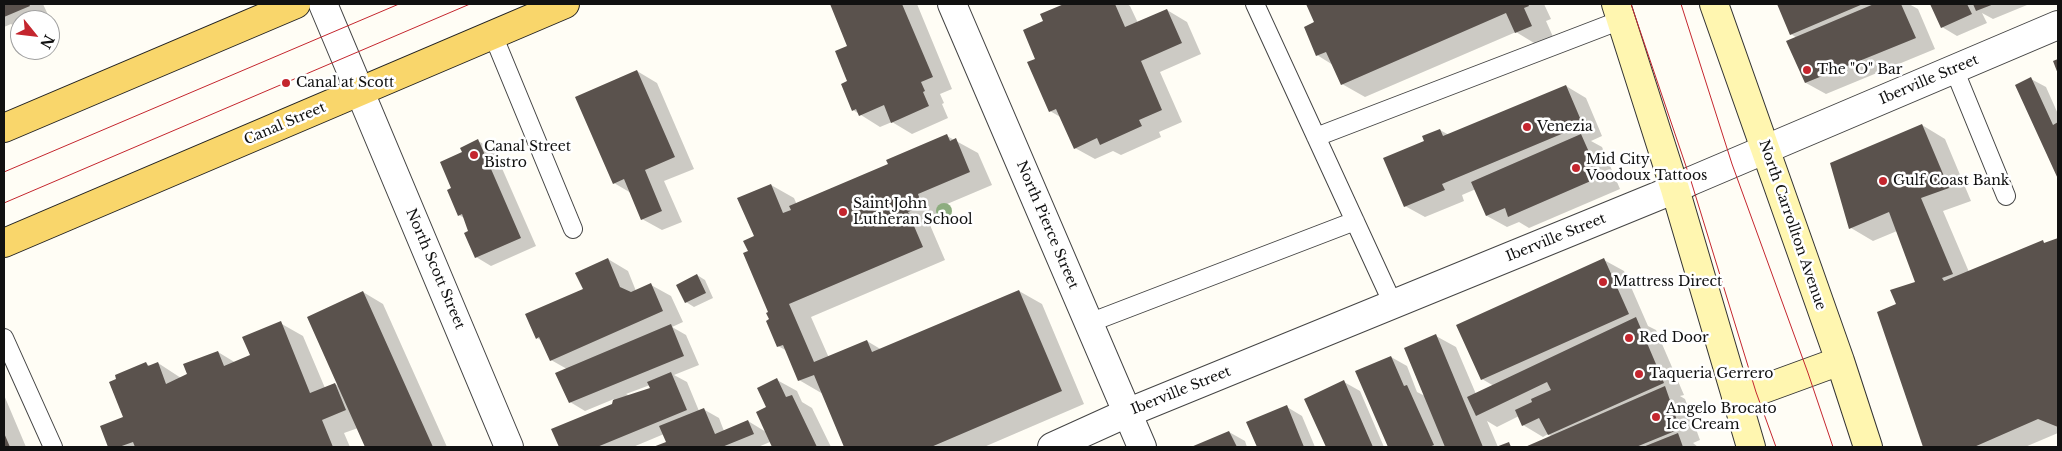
<!DOCTYPE html>
<html>
<head>
<meta charset="utf-8">
<style>
	body { margin:0 }
	#map { position:relative; width:2062px; height:451px; overflow:hidden; background:#fffdf5; font-family:"Libre Baskerville",serif }
	canvas { display:block }
	.frame { position:absolute; inset:0; border:5px solid #111; pointer-events:none }
	.north { position:absolute; left:10px; top:10px; width:50px; height:50px; box-sizing:border-box; background:#fff; border:1px solid #a0a0a0; border-radius:50%; rotate:119deg; font-size:14px; font-weight:700; line-height:20px; text-align:center; color:#111 }
	.north::after { content:''; display:block; margin:auto; width:18px; height:22px; background:#c4262e; clip-path:polygon(50% 0,100% 100%,50% 72%,0 100%) }
</style>
</head>
<body>
<div id="map">
<canvas width="2062" height="451"></canvas>
<div class="frame"></div>
<div class="north">N</div>
</div>
<script>
const g = document.querySelector('canvas').getContext('2d');
g.lineJoin = 'round';
function fillPath(path, color) { g.fillStyle = color; g.fill(path, 'evenodd'); }
const toPath = rows => new Path2D(rows.map(r => 'M' + r).join(''));
function stroke(path, color, width, dash) { g.strokeStyle = color; g.lineWidth = width; g.lineCap = dash ? 'butt' : 'round'; g.setLineDash(dash || []); g.stroke(path); }
function write(font, color, halo, rows, align = 'center') {
  g.font = font + ' "Libre Baskerville",serif'; g.lineWidth = 5; g.setLineDash([]); g.textBaseline = 'middle'; g.strokeStyle = halo; g.fillStyle = color; for (const [text, x, y, turn = 0] of rows) {
    g.save(); g.translate(x, y); g.rotate((+turn || 0) * Math.PI / 180); g.textAlign = isNaN(turn) ? turn : align; if (halo) g.strokeText(text, 0, 0); g.fillText(text, 0, 0); g.restore();
  }
}
const shadow = toPath([
	[4,4,43,4,49,17,43,20,20,20,20,29,11,24,4,27],
	[831,4,917,4,952,89,940,94,944,103,942,104,948,118,912,134,892,122,880,127,853,110,849,82,849,47],
	[1067,4,1127,4,1130,6,1138,23,1167,10,1187,22,1201,54,1160,72,1182,122,1159,132,1161,137,1121,155,1113,151,1095,159,1075,148,1062,118,1050,111,1037,59,1045,22,1041,15],
	[1308,4,1544,4,1551,19,1546,21,1554,39,1539,46,1516,32,1365,97,1342,84,1333,65,1317,55,1316,23],
	[1778,4,1909,4,1918,9,1935,49,1826,94,1806,83,1797,38,1791,34],
	[1931,4,2026,4,2027,5,1993,19,1982,13,1987,23,1957,36,1942,27],
	[637,71,657,83,694,169,664,181,682,222,662,230,642,219,631,193,614,183],
	[2031,79,2046,87,2058,114,2058,176,2016,85],
	[1566,86,1586,98,1602,136,1591,141,1602,147,1620,189,1529,228,1519,222,1507,227,1487,216,1476,189,1462,195,1464,201,1425,217,1405,206,1425,141,1440,130,1449,135],
	[1922,125,1945,139,1971,201,1943,211,1969,272,2043,242,2046,244,2058,239,2058,433,2025,447,1924,447,1879,313,1897,305,1916,282,1897,231,1873,241,1851,228],
	[947,136,978,153,992,185,940,207,944,219,930,225,945,260,811,317,829,358,867,341,882,350,1019,291,1042,304,1084,404,984,447,846,447,823,394,799,380,787,351,778,346,770,312,749,252,756,237,771,185,794,198,797,205,889,165],
	[478,141,494,150,536,246,491,266,476,257,470,231,464,218,459,215,453,189,464,153],
	[608,259,628,271,636,291,651,285,671,296,683,322,672,327,686,335,699,365,674,375,687,382,699,411,703,409,719,418,724,431,748,421,766,432,768,408,777,380,797,391,802,402,812,408,831,447,773,447,770,442,758,447,657,447,667,443,664,434,633,447,561,447,553,430,613,405,614,399,585,411,570,402,567,369,551,360,542,341,537,338,584,290],
	[650,385,651,389,632,397,626,394],
	[1604,260,1624,271,1648,326,1656,330,1684,395,1680,396,1685,399,1700,440,1693,443,1698,447,1528,447,1552,437,1548,434,1543,437,1523,425,1519,416,1497,427,1487,421,1498,447,1389,447,1357,372,1391,357,1407,366,1417,392,1425,396,1436,336,1456,347,1476,394,1494,386,1482,379],
	[697,275,705,280,713,298,694,307,686,302],
	[363,292,383,304,447,447,366,447,358,428,344,433,350,447,109,447,101,427,124,418,146,364,150,366,158,363,181,378,218,352,236,363,252,356,280,323,303,336,325,388,335,384,340,387],
	[1344,382,1360,391,1384,447,1327,447,1305,399],
	[4,395,26,447,4,447],
	[1287,407,1302,416,1315,447,1258,447,1248,423],
	[1229,432,1245,441,1247,447,1195,447]
]);
const building = toPath([
	[4,4,29,4,30,6,4,17],
	[830,4,902,4,933,77,921,82,925,91,923,92,929,106,891,123,884,105,859,116,856,109,852,111,841,84,847,81,835,51,847,46],
	[1064,4,1115,4,1125,27,1167,9,1182,43,1141,61,1162,110,1139,120,1142,126,1100,145,1097,138,1074,149,1056,109,1049,112,1027,62,1035,59,1023,30,1043,21,1040,14],
	[1306,4,1528,4,1529,6,1524,8,1532,26,1515,33,1506,13,1341,85,1326,52,1316,56,1304,27,1314,22],
	[1777,4,1863,4,1790,35],
	[1874,4,1901,4,1916,38,1805,83,1786,41],
	[1930,4,1967,4,1972,14,1941,28],
	[1973,4,1994,4,1976,11],
	[2058,59,2058,74,2053,61],
	[637,70,675,157,645,170,662,211,641,220,624,179,613,184,575,97],
	[2031,77,2053,125,2058,122,2058,179,2015,85],
	[1566,85,1583,125,1442,184,1445,190,1404,207,1383,158,1424,141,1422,136,1440,129,1443,136],
	[1922,124,1949,188,1921,198,1953,274,1942,278,1944,281,2043,240,2044,243,2058,238,2058,427,2038,419,1974,447,1923,447,1877,312,1896,304,1890,290,1915,282,1889,212,1849,229,1830,163],
	[947,134,950,141,956,138,970,172,918,194,922,206,908,212,923,247,789,304,814,362,867,340,872,352,1019,290,1062,391,931,447,844,447,814,375,798,381,783,345,777,347,766,321,769,319,766,313,768,312,743,253,748,251,743,241,754,236,737,198,771,184,783,213,791,210,789,206,888,164,886,160],
	[1581,134,1600,177,1508,217,1505,208,1486,216,1471,182],
	[478,139,521,238,475,258,464,233,468,231,462,214,458,216,447,190,451,188,440,162,462,152,460,148],
	[608,258,620,287,631,292,651,283,663,311,550,361,539,337,536,339,525,314,583,289,575,273],
	[1604,258,1629,314,1481,380,1456,325],
	[697,274,706,293,685,303,676,285],
	[363,291,433,447,365,447,307,317],
	[1636,317,1664,383,1548,435,1539,418,1522,426,1515,410,1532,402,1531,399,1551,390,1547,382,1476,416,1467,397],
	[281,321,310,393,335,383,346,410,322,420,333,447,135,447,133,442,119,447,108,447,100,426,123,417,109,382,116,379,115,375,146,362,148,366,158,362,166,384,187,374,183,364,218,351,224,366,250,355,242,337],
	[671,324,684,356,569,403,555,373],
	[1436,334,1483,447,1445,447,1404,348],
	[1391,356,1404,386,1407,385,1434,445,1429,447,1388,447,1355,371],
	[671,372,687,410,597,447,559,447,551,429,612,404,613,400,650,388,647,382],
	[777,378,786,397,792,395,817,447,772,447,756,412,766,407,757,388],
	[1344,380,1373,447,1326,447,1304,399],
	[1665,386,1680,429,1636,447,1525,447],
	[1287,405,1304,447,1257,447,1246,422],
	[704,408,715,434,748,420,754,434,722,447,653,447,666,442,659,426],
	[1229,431,1237,447,1191,447],
	[4,433,10,447,4,447],
	[1678,433,1683,447,1643,447],
	[1509,442,1511,447,1496,447]
]);
const service = toPath([
	[1255,4,1393,304],
	[493,35,573,229],
	[1954,69,2006,196],
	[1316,137,1621,20],
	[1089,323,1355,221],
	[4,338,53,447]
]);
const minor = toPath([
	[323,4,509,447],
	[952,4,1142,447],
	[1052,447,1127,413,1675,189,1691,181,2058,25]
]);
const secondary = toPath([
	[1616,4,1675,189,1751,447],
	[1714,4,1840,361,1868,447],
	[1736,399,1840,361]
]);
const primary = toPath([
	[4,128,296,4],
	[4,243,565,4]
]);
const tram = toPath([
	[1631,4,1691,181,1756,392,1776,447],
	[1681,4,1732,164,1808,373,1833,447],
	[4,172,399,4],
	[4,203,470,4]
]);
const trees = [
	[944,211]
];
const markers = [
	[1807,70,5,"#c4262e"],
	[286,83,5,"#c4262e"],
	[1527,127,5,"#c4262e"],
	[474,155,5,"#c4262e"],
	[1576,168,5,"#c4262e"],
	[1883,181,5,"#c4262e"],
	[843,212,5,"#c4262e"],
	[1603,282,5,"#c4262e"],
	[1629,338,5,"#c4262e"],
	[1639,374,5,"#c4262e"],
	[1656,417,5,"#c4262e"]
];
const poiNames = [
	["The \"O\" Bar",1817,70],
	["Canal at Scott",296,83],
	["Venezia",1537,127],
	["Canal Street",484,147],
	["Bistro",484,163],
	["Mid City",1586,160],
	["Voodoux Tattoos",1586,176],
	["Gulf Coast Bank",1893,181],
	["Saint John",853,204],
	["Lutheran School",853,220],
	["Mattress Direct",1613,282],
	["Red Door",1639,338],
	["Taqueria Gerrero",1649,374],
	["Angelo Brocato",1666,409],
	["Ice Cream",1666,425]
];
const streetNames = [
	["Iberville Street",1929,80,-23],
	["Canal Street",285,124,-23],
	["North Pierce Street",1047,225,67],
	["North Carrollton Avenue",1792,225,71],
	["Iberville Street",1556,238,-22],
	["North Scott Street",435,269,67],
	["Iberville Street",1181,391,-22]
];
fillPath(shadow, '#0003');
fillPath(building, '#5a524d');
stroke(service, '#444', 20);
stroke(minor, '#444', 30);
stroke(secondary, '#333', 30);
stroke(primary, '#222', 30);
stroke(service, '#fff', 18);
stroke(minor, '#fff', 28);
stroke(secondary, '#fff6b0', 28);
stroke(primary, '#f9d66b', 28);
stroke(tram, '#c4262e', 1);
g.fillStyle = '#8dad7f';
for (const [x, y] of trees) { g.beginPath(); g.arc(x, y, 8, 0, 2 * Math.PI); g.fill(); }
for (const [x, y, r, color] of markers) { const dot = new Path2D(); dot.arc(x, y, r, 0, 2 * Math.PI); g.fillStyle = color; g.fill(dot); stroke(dot, '#fff', 2); }
write('14px', '#111', '#fff', poiNames, 'left');
write('14px', '#111', '#fff', streetNames);
</script>
</body>
</html>
